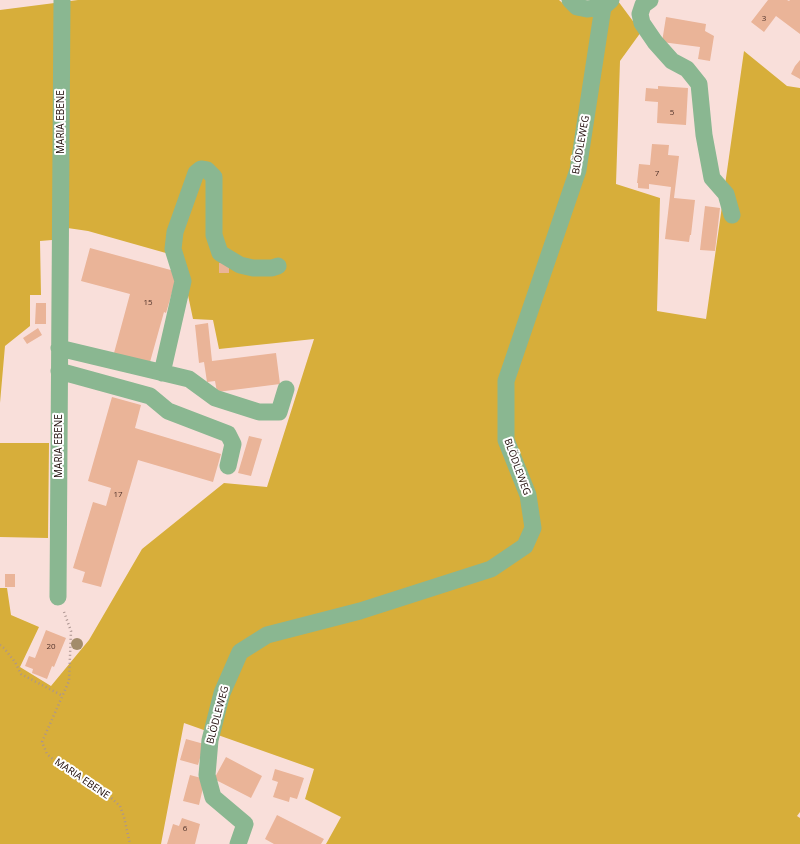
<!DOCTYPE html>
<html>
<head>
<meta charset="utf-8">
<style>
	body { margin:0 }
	canvas { display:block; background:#f9dfda }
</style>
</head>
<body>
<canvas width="800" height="844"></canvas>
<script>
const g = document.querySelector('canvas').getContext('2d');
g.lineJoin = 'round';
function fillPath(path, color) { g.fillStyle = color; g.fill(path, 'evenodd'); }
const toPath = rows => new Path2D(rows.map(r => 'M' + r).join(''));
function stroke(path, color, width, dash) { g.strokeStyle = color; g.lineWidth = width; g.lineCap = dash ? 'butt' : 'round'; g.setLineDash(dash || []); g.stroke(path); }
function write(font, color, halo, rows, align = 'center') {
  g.font = font + ' "Open Sans",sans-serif'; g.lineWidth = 4; g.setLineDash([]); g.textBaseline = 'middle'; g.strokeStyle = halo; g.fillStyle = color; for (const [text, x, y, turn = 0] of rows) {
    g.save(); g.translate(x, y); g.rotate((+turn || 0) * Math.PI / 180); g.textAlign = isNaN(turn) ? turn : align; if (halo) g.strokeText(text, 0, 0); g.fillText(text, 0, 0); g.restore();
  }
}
const green = toPath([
	[78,0,559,0,576,15,618,1,641,32,620,61,616,184,660,198,657,311,706,319,744,51,787,86,800,88,800,812,797,816,800,818,800,844,326,844,341,817,305,799,314,769,184,723,161,844,0,844,0,588,7,588,11,615,39,627,20,667,51,686,89,640,142,549,224,483,267,487,314,339,219,349,213,320,193,319,180,257,88,231,54,226,52,240,40,241,41,295,30,295,30,326,5,346,0,403,0,10],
	[0,443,49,443,48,538,0,537]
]);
const building = toPath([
	[768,0,787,0,789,1,790,0,800,0,800,34,776,16,764,32,751,22],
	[666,17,706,24,705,31,714,36,710,61,698,59,700,47,662,42],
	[800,60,800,79,791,74,795,66],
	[658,86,688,88,686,125,657,123,658,102,645,101,646,88,658,89],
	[652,144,669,145,668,155,679,156,674,198,695,200,691,235,690,235,689,242,665,239,671,187,649,184,649,189,638,188,638,183,637,183,639,164,650,165],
	[705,206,720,208,715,251,700,250],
	[90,248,178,272,166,313,164,312,150,362,114,353,130,294,81,281],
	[219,263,229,263,229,273,219,273],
	[36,303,46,303,46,324,35,324],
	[208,323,212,361,276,353,280,384,217,392,215,381,207,382,204,362,199,363,195,325],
	[38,328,42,335,27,344,23,338],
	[112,397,141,405,135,428,221,454,213,482,138,460,101,587,82,582,85,572,73,568,93,502,106,506,111,488,88,481],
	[249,436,262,439,251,476,238,473],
	[5,574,15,574,15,587,5,587],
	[46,630,66,638,54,667,52,666,47,679,32,673,33,669,25,666,29,656,35,658],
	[186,739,204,744,198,765,180,760],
	[226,757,262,776,251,798,214,779],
	[275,769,304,778,297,799,290,797,289,802,273,797,278,782,272,780],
	[190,775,205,779,199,805,183,801],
	[277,815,324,839,321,844,274,844,265,839],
	[182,818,200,824,195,844,167,844,173,824,179,826]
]);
const path = toPath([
	[64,612,71,631,69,681,42,742,47,754,55,761,109,796,120,806,124,817,130,844],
	[0,645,4,648,15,662,21,674,63,696]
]);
const minor = toPath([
	[570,0,577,7,587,9,603,7],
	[650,0,643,5,640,14,642,23,655,42,672,61,687,69,699,84,704,135,712,178,726,194,732,215],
	[59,348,189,379,215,398,259,412,279,412,286,389],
	[59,371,150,396,168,411,228,434,233,444,228,466],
	[162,373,183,281,173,249,175,232,196,173,201,169,207,170,214,177,214,235,220,253,240,265,253,268,272,268,278,266],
	[58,597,62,0],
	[238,844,245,824,213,797,207,775,210,740,222,693,240,652,267,635,360,611,491,569,525,546,533,528,528,495,506,440,506,381,578,170,603,7,611,0]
]);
const trees = [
	[77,644]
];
const numberNames = [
	["3",764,19],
	["5",672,113],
	["7",657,174],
	["15",148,303],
	["17",118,495],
	["20",51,647],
	["6",185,829]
];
const streetNames = [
	["MARIA EBENE",61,122,-90],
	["BLÖDLEWEG",581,145,-80],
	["MARIA EBENE",59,446,-90],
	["BLÖDLEWEG",517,467,70],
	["BLÖDLEWEG",218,715,-75],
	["MARIA EBENE",82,779,34]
];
fillPath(green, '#d7ae3a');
fillPath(building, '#eab498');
stroke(path, '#ab9490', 2.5, [1, 3]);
stroke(minor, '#8ab791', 17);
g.fillStyle = '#a38c6b';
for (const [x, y] of trees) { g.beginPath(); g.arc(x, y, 6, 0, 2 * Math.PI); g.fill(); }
write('8px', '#4f322a', null, numberNames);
write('10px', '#1b0705', '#fff', streetNames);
</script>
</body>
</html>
